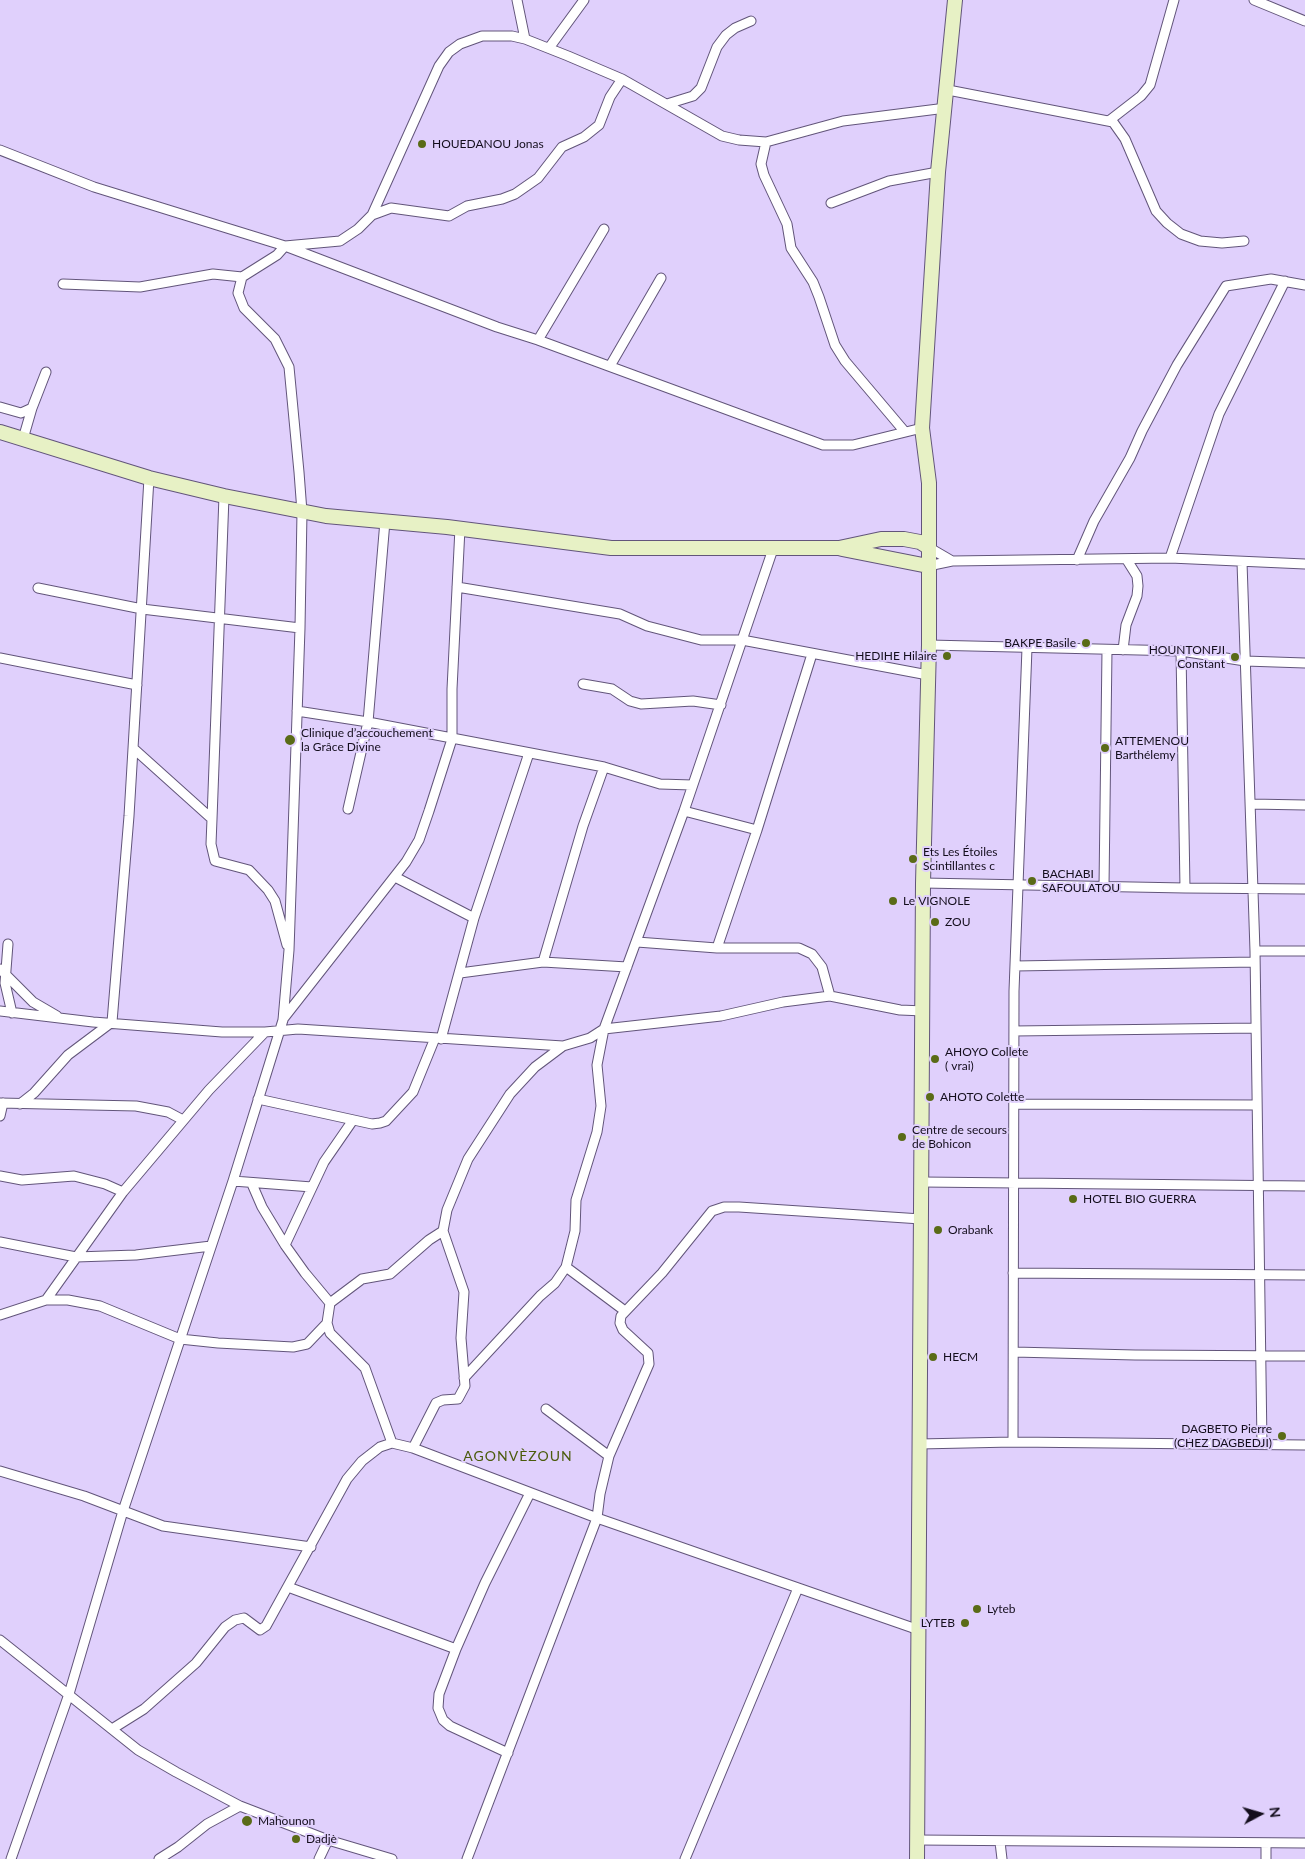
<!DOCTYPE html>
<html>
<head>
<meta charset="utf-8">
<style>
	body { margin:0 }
	#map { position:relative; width:1305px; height:1859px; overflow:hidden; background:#e0d0fc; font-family:Lato,sans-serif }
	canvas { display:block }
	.north { position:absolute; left:1235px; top:1789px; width:50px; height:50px; -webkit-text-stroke:4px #e0d0fc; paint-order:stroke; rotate:84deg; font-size:14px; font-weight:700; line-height:20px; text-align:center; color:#140e1d }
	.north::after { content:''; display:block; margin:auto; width:18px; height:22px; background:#140e1d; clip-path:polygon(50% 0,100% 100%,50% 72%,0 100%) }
</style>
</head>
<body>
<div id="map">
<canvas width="1305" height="1859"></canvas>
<div class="north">N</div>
</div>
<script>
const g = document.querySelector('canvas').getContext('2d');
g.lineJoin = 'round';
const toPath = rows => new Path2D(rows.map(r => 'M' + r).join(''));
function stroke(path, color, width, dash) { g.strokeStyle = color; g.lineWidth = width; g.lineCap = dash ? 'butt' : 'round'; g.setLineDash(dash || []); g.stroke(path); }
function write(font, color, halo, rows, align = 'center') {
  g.font = font + ' Lato,sans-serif'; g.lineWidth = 4; g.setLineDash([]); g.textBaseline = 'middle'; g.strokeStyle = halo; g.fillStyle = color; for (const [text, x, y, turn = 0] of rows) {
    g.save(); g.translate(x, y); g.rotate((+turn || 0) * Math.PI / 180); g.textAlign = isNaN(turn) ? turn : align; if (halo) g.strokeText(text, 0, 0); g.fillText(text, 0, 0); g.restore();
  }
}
const street = toPath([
	[517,0,525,39],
	[1254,0,1305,21],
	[549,48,584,0],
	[948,90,1113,122,1125,139,1156,211,1167,223,1181,234,1200,241,1222,243,1244,241],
	[667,104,693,96,701,88,717,47,726,35,735,28,751,21],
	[1110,120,1141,96,1150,85,1174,0],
	[766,142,761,164,764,175,787,224,791,248,813,282,819,297,835,345,845,361,905,432],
	[0,150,94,187,285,246,497,327,538,340,823,445,853,445,922,428],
	[831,203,889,181,938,172],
	[372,215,391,208,449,216,467,206,502,199,515,194,538,178,562,147,584,137,599,125,610,97,622,79],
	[63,284,140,287,213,274,242,277,277,255,285,246,340,241,358,229,372,215,439,66,449,52,460,44,482,36,512,36,525,39,568,56,622,79,722,136,739,140,766,142,843,121,946,108],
	[538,340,604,229],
	[610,366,661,278],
	[0,407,21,413,32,408,46,372],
	[23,439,32,408],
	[928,547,952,561],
	[1170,558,1219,414,1285,281],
	[1077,560,1094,521,1130,458,1142,431,1177,365,1226,286,1271,279,1305,285],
	[1242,562,1255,951,1262,1444],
	[928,566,952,561,1170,558,1305,564],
	[457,587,620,614,647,626,701,640,742,640,928,675],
	[38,588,142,609,300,628],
	[1123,650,1126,625,1137,596,1138,586,1137,576,1127,560],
	[1181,651,1245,661,1305,663],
	[0,658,137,685],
	[583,684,612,689,630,701,641,704,693,701,721,705],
	[297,711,368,722,604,767,660,784,692,785],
	[133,748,212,819,211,844,215,861,249,870,268,890,275,901,287,945],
	[1251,804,1305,805],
	[348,809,368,722,385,521],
	[684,811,757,830],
	[212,819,224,496],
	[395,877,474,918],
	[923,883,1185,888,1181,651,929,645],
	[1104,887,1107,650],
	[1185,888,1305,889],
	[637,942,717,948,799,948,812,954,822,967,830,996],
	[8,944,5,983,12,1013],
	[717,948,757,830,812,654],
	[1255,951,1305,951],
	[543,962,583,826,604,767],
	[1015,966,1255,962],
	[0,969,33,1002,57,1016],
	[460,973,543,962,627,967],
	[0,1011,93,1022,222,1032,265,1032,298,1029,563,1046,590,1038,604,1029,721,1016,783,1002,830,996,900,1010,924,1011],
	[283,1019,406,862,419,840,429,811,452,739,452,689,460,528],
	[1014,1031,1256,1028],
	[441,1039,474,918,529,753],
	[258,1099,372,1124,380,1123,386,1121,413,1092,435,1038],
	[0,1103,136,1106,168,1112,183,1120],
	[20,1104,34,1093,68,1055,112,1022,129,816,149,478],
	[1014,1104,1257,1105],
	[0,1116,3,1103],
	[0,1176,22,1180,74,1176,105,1184,123,1192],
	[233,1181,312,1187],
	[922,1182,1305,1186],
	[252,1184,262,1207,285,1245,305,1273,330,1303,327,1323,330,1333,365,1368,392,1443],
	[0,1242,76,1257,136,1255,211,1246],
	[285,1245,324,1162,353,1120],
	[566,1267,625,1311],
	[1013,1273,1305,1275],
	[46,1300,123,1192,209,1090,265,1032],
	[330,1303,362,1279,390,1274,429,1240,443,1231],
	[0,1315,46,1300,68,1300,100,1306,180,1339,218,1343,293,1347,307,1344,327,1323],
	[1014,1352,1135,1355,1305,1356],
	[464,1378,540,1296,555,1283,566,1267,575,1231,576,1200,597,1132,601,1106,597,1065,604,1029,684,811,773,549],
	[546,1409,609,1456],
	[1013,1442,1014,991,1027,648],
	[919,1444,1013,1442,1305,1445],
	[413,1448,436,1403,443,1400,458,1399,465,1386,461,1338,464,1292,443,1231,447,1210,468,1159,510,1094,535,1067,563,1046],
	[0,1471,84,1496,163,1526,311,1547],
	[288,1587,456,1649],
	[0,1640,138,1750,176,1772,240,1806,328,1840,392,1859],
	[112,1729,144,1709,196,1663,225,1627,235,1620,244,1618,260,1630,266,1626,347,1479,362,1461,380,1447,392,1443,413,1448,597,1518,600,1494,609,1456,649,1364,648,1353,623,1330,620,1323,621,1316,662,1273,712,1211,724,1207,739,1207,921,1219],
	[508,1753,450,1726,443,1720,438,1708,439,1694,456,1649,485,1583,530,1493],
	[917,1840,1305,1843],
	[1000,1842,1002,1859],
	[1266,1844,1266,1859],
	[11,1859,69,1694,123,1511,233,1181,283,1020,289,950,300,628,302,512,299,472,289,367,275,339,244,308,238,293,242,277],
	[159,1859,178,1847,207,1824,240,1806],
	[319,1859,328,1840],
	[467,1859,597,1518,919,1630],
	[685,1859,798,1588]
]);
const secondary = toPath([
	[0,432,149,478,224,496,326,516,447,527,611,548,839,548,881,539,904,539,920,542,928,547],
	[842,549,928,566],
	[917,1859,923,883,929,645,929,483,922,428,938,172,955,0]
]);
const markers = [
	[422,144,5,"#5a6b17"],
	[1086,643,5,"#5a6b17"],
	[947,656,5,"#5a6b17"],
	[1235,657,5,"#5a6b17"],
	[290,740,6,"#5a6b17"],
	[1105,748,5,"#5a6b17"],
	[913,859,5,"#5a6b17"],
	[1032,881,5,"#5a6b17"],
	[893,901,5,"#5a6b17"],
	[935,922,5,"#5a6b17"],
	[935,1059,5,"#5a6b17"],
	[930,1097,5,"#5a6b17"],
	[902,1137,5,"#5a6b17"],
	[1073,1199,5,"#5a6b17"],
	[938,1230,5,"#5a6b17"],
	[933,1357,5,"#5a6b17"],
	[1282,1436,5,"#5a6b17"],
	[977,1609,5,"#5a6b17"],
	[965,1623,5,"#5a6b17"],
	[247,1821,6,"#5a6b17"],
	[296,1839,5,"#5a6b17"]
];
const poiNames = [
	["HOUEDANOU Jonas",432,144],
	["BAKPE Basile",1076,643,"right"],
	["HOUNTONFJI",1225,650,"right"],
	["Constant",1225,664,"right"],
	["HEDIHE Hilaire",937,656,"right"],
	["Clinique d’accouchement",301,733],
	["la Grâce Divine",301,747],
	["ATTEMENOU",1115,741],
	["Barthélemy",1115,755],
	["Ets Les Étoiles",923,852],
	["Scintillantes c",923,866],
	["BACHABI",1042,874],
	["SAFOULATOU",1042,888],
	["Le VIGNOLE",903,901],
	["ZOU",945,922],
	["AHOYO Collete",945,1052],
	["( vrai)",945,1066],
	["AHOTO Colette",940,1097],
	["Centre de secours",912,1130],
	["de Bohicon",912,1144],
	["HOTEL BIO GUERRA",1083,1199],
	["Orabank",948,1230],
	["HECM",943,1357],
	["DAGBETO Pierre",1272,1429,"right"],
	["(CHEZ DAGBEDJI)",1272,1443,"right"],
	["Lyteb",987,1609],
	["LYTEB",955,1623,"right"],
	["Mahounon",258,1821],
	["Dadjè",306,1839]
];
const neighbourhoodNames = [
	["AGONVÈZOUN",518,1456]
];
stroke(street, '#62557a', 11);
stroke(secondary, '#62557a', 16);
stroke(street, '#fff', 9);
stroke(secondary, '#e7f1c5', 14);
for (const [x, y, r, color] of markers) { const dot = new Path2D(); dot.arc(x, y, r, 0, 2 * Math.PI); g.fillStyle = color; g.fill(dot); stroke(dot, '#e0d0fc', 2); }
write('12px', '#140e1d', '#e0d0fc', poiNames, 'left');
g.letterSpacing = '1px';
write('14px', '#4b5b0c', '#e0d0fc', neighbourhoodNames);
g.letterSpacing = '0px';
</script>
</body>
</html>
